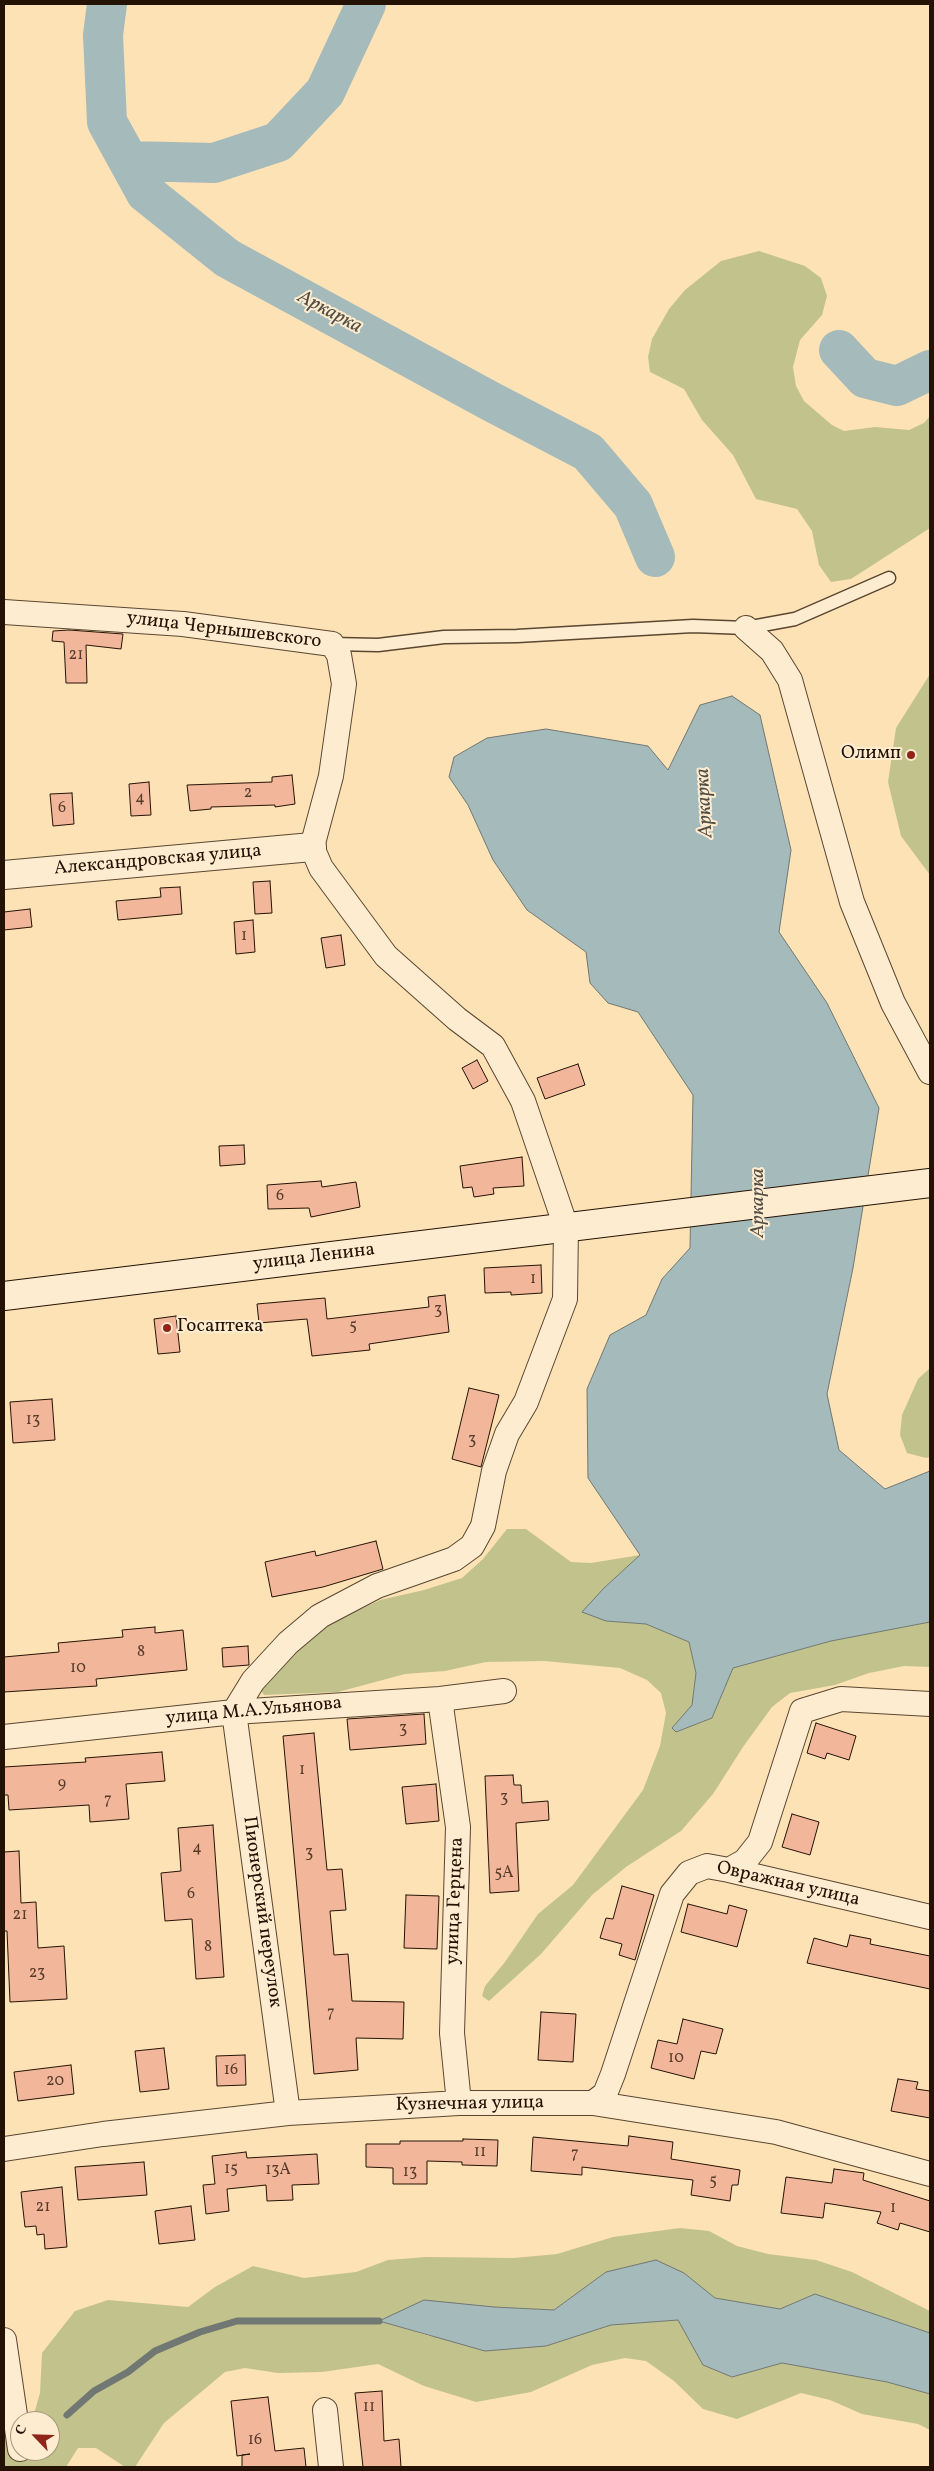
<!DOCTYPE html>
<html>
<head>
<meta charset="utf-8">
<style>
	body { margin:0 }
	#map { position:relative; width:934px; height:2471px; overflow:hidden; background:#fde2b6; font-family:Vollkorn,serif }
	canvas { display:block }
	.frame { position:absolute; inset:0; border:5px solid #241305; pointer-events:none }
	.north { position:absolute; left:10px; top:2411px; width:50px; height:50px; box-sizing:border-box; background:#feecd0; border:1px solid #a7957f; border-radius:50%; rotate:294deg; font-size:14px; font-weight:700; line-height:20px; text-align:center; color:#241305 }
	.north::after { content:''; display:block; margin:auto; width:18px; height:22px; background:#8f2418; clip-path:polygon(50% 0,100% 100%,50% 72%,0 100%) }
</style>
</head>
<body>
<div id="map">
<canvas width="934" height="2471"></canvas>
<div class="frame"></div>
<div class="north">С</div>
</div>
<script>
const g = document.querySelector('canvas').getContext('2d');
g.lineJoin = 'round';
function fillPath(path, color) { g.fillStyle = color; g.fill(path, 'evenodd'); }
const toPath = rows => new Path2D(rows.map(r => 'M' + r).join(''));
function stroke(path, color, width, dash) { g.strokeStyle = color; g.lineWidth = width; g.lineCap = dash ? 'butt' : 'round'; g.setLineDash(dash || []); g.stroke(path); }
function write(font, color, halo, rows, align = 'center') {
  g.font = font + ' Vollkorn,serif'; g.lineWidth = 4; g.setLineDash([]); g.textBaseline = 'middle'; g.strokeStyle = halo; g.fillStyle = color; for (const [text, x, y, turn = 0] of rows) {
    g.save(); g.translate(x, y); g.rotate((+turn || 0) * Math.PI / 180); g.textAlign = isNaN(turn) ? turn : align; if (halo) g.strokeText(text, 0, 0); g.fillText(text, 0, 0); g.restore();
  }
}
const green = toPath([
	[759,251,805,266,821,278,827,296,822,315,800,340,793,367,796,386,804,401,832,425,844,431,875,427,909,430,924,423,930,416,930,528,851,579,831,582,819,565,812,531,797,509,756,499,733,455,702,420,684,389,650,372,648,357,652,339,669,309,685,290,721,261],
	[930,674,930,875,901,836,888,782,896,728],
	[930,1368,930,1457,926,1458,907,1453,900,1435,902,1415,918,1379],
	[507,1529,526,1529,571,1562,591,1563,640,1555,604,1588,606,1621,646,1624,689,1642,696,1673,692,1706,672,1728,676,1732,712,1718,733,1668,831,1641,930,1622,930,1667,904,1666,869,1673,835,1685,790,1693,772,1707,743,1747,713,1794,681,1831,626,1867,592,1895,541,1954,489,2001,482,1996,485,1986,505,1962,538,1914,573,1885,643,1790,660,1746,666,1713,661,1693,647,1680,620,1668,544,1661,486,1662,445,1671,405,1674,338,1692,264,1695,259,1687,270,1674,329,1624,380,1600,424,1590,462,1578,483,1559],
	[680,2228,709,2231,737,2246,768,2254,816,2260,852,2272,930,2311,930,2333,815,2294,780,2309,715,2298,684,2273,606,2272,554,2310,494,2307,380,2321,429,2336,546,2346,611,2325,678,2320,703,2364,732,2377,782,2363,887,2382,930,2394,930,2430,918,2424,862,2414,830,2400,801,2393,737,2419,703,2409,674,2381,646,2361,625,2358,592,2365,531,2392,476,2402,424,2386,378,2364,322,2372,278,2373,245,2368,225,2372,164,2423,135,2467,125,2467,96,2448,78,2448,66,2467,4,2467,4,2415,34,2414,40,2393,42,2353,75,2311,108,2300,188,2307,215,2287,253,2266,304,2278,356,2272,388,2260,426,2257,514,2258,557,2254,613,2237],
	[20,2421,50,2421,50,2451,20,2451]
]);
const water = toPath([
	[732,696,760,715,791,850,779,932,827,1003,879,1108,853,1268,827,1394,839,1450,885,1489,930,1471,930,1622,831,1641,733,1668,712,1718,676,1732,672,1728,692,1705,696,1673,689,1642,646,1624,606,1621,582,1612,604,1588,640,1555,588,1478,587,1389,610,1335,646,1315,662,1279,690,1248,693,1095,638,1012,608,1003,590,983,586,952,527,910,493,860,468,805,449,777,454,757,487,738,546,729,648,746,668,770,700,705,732,696],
	[656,2260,684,2273,715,2298,780,2309,815,2294,930,2333,930,2394,887,2382,782,2363,732,2377,703,2365,678,2320,611,2325,546,2346,485,2351,379,2321,424,2300,494,2307,554,2310,606,2272,656,2260]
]);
const stream = toPath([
	[67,2415,94,2391,128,2372,155,2351,200,2332,237,2321,379,2321]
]);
const river = toPath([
	[107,4,103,35,107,122,146,193,227,258,490,401,588,452,633,505,655,557],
	[129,161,214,163,278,142,325,92,366,4],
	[839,350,865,378,897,386,930,370]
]);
const building = toPath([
	[69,630,123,634,121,649,86,645,87,683,66,683,64,642,52,641,53,631,69,630],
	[292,775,295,804,275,807,275,805,211,807,211,809,190,811,187,785,272,782,272,777,292,775],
	[149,782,151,815,131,816,129,784,149,782],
	[72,793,74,824,53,826,50,794,72,793],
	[270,881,272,913,255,914,253,882,270,881],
	[180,887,182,914,118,920,116,901,161,897,160,888,180,887],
	[30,909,32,927,4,930,4,912,30,909],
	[253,920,255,952,236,954,234,922,253,920],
	[341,935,345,965,326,968,321,938,341,935],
	[477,1060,488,1081,473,1089,462,1068,477,1060],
	[578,1064,585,1085,545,1099,537,1078,578,1064],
	[244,1145,245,1164,220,1166,219,1146,244,1145],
	[522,1157,524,1186,493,1188,494,1194,474,1197,472,1187,463,1188,460,1166,522,1157],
	[321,1181,322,1187,356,1182,360,1207,311,1217,309,1208,268,1209,267,1185,321,1181],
	[541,1265,542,1293,511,1295,511,1292,485,1293,484,1268,541,1265],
	[445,1295,449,1332,369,1344,370,1350,312,1356,307,1319,259,1323,257,1304,325,1298,327,1319,429,1307,428,1297,445,1295],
	[176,1316,180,1352,158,1354,154,1319,176,1316],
	[469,1388,499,1395,481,1467,452,1459,469,1388],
	[52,1399,55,1440,13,1443,10,1402,52,1399],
	[376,1541,383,1569,323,1587,272,1597,265,1562,315,1551,316,1556,376,1541],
	[155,1627,155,1633,183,1630,187,1670,96,1679,97,1686,4,1692,4,1657,59,1652,58,1643,123,1637,122,1630,155,1627],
	[248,1646,249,1665,223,1667,222,1648,248,1646],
	[424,1714,426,1744,350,1750,347,1719,424,1714],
	[816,1723,856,1736,849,1760,827,1753,825,1759,807,1753,816,1723],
	[314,1733,327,1870,342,1869,346,1910,330,1911,334,1955,348,1954,352,2001,404,2002,403,2039,356,2038,358,2070,314,2074,283,1736,314,1733],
	[162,1752,165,1781,126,1784,129,1819,90,1822,89,1805,9,1810,8,1795,4,1795,4,1767,86,1762,85,1758,162,1752],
	[513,1775,514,1785,521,1785,522,1803,548,1801,549,1820,516,1823,519,1891,490,1893,485,1776,513,1775],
	[436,1784,439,1821,406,1824,402,1787,436,1784],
	[792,1814,819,1822,810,1855,782,1847,792,1814],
	[213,1825,224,1977,196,1979,192,1919,165,1921,161,1873,181,1871,178,1828,213,1825],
	[19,1851,21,1903,36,1902,38,1948,64,1946,67,1999,10,2002,7,1931,4,1931,4,1852,19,1851],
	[622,1886,654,1895,635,1960,619,1955,622,1944,600,1938,606,1918,613,1919,622,1886],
	[406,1895,439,1896,437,1949,404,1948,406,1895],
	[688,1904,727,1914,729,1905,747,1910,737,1947,681,1932,688,1904],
	[850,1935,871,1939,870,1944,930,1956,930,1989,807,1963,814,1938,847,1947,850,1935],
	[541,2012,576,2014,573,2062,538,2060,541,2012],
	[683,2019,723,2029,716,2054,701,2051,694,2079,651,2068,658,2040,677,2044,683,2019],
	[164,2048,169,2089,140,2092,135,2051,164,2048],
	[245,2055,246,2085,217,2086,216,2056,245,2055],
	[71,2065,74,2094,18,2101,14,2072,71,2065],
	[898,2079,918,2082,916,2089,930,2091,930,2118,891,2111,898,2079],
	[629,2136,673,2142,671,2159,740,2170,738,2185,732,2185,730,2201,691,2195,693,2180,582,2167,582,2175,531,2171,533,2137,628,2146,629,2136],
	[463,2139,498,2140,497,2166,462,2165,462,2162,427,2161,427,2184,393,2184,393,2168,366,2167,366,2144,400,2144,400,2141,463,2141,463,2139],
	[246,2152,247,2158,317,2154,319,2184,292,2185,293,2200,267,2201,266,2185,227,2189,229,2211,206,2214,203,2185,215,2184,212,2156,246,2152],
	[144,2162,147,2195,78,2200,75,2167,144,2162],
	[834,2169,864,2173,863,2180,930,2201,930,2232,900,2223,898,2230,877,2223,881,2212,825,2203,823,2218,781,2213,786,2177,832,2183,834,2169],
	[62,2187,67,2247,45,2249,44,2234,37,2235,36,2226,25,2227,21,2192,62,2187],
	[191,2206,195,2240,159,2244,155,2211,191,2206],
	[382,2391,384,2441,399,2439,401,2467,363,2467,355,2393,382,2391],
	[268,2397,275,2451,304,2448,306,2467,242,2467,242,2455,250,2454,237,2456,231,2401,268,2397]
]);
const service = toPath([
	[332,644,378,645,444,637,517,636,693,626,746,628,795,619,889,578]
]);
const minor = toPath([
	[4,612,183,624,332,644,339,655,344,684,331,776,312,847,321,868,386,956,457,1019,493,1046,523,1101,566,1227,565,1299,526,1402,507,1434,494,1471,483,1526,472,1546,454,1559,377,1586,320,1616,288,1643,253,1681,234,1712,288,2113],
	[746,628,772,651,790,680,852,902,893,1003,930,1072],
	[440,1699,458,1827,452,2033,459,2103],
	[4,1737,234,1712,440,1699,504,1691],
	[729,1870,745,1861,760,1842,802,1711,841,1699,930,1704],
	[593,2103,605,2094,613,2074,672,1894,689,1873,707,1866,729,1870,930,1917],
	[4,2149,103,2134,288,2113,459,2103,593,2103,776,2132,930,2174],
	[4,2340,20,2449],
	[325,2410,331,2467]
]);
const tertiary = toPath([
	[4,875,312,847]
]);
const secondary = toPath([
	[4,1296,930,1183]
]);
const markers = [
	[911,755,5,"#8f2418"],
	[167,1328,5,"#8f2418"]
];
const numberNames = [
	["21",76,656],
	["2",248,794],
	["4",140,799],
	["6",62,809],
	["1",244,937],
	["6",280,1197],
	["1",533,1280],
	["3",438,1311],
	["5",353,1327],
	["13",33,1421],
	["3",472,1441],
	["8",141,1653],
	["10",78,1669],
	["3",403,1730],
	["1",302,1771],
	["9",62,1785],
	["3",504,1799],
	["7",108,1801],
	["4",197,1849],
	["3",309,1854],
	["5А",504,1874],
	["6",191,1895],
	["21",20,1916],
	["8",208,1948],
	["23",37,1974],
	["7",331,2014],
	["10",676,2059],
	["16",231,2071],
	["20",55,2082],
	["11",480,2153],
	["7",575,2155],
	["15",231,2170],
	["13А",278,2171],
	["13",410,2173],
	["5",713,2182],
	["21",43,2208],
	["1",893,2209],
	["11",369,2408],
	["16",255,2441]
];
const streetNames = [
	["улица Чернышевского",224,631,7],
	["Александровская улица",158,861,-5],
	["улица Ленина",314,1258,-7],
	["улица М.А.Ульянова",254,1712,-5],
	["Овражная улица",788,1885,13],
	["улица Герцена",456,1901,-88],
	["Пионерский переулок",261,1912,82],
	["Кузнечная улица",470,2105,-1]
];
const poiNames = [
	["Олимп",901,755],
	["Госаптека",177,1328,"left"]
];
const waterNames = [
	["Аркарка",329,313,28],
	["Аркарка",706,803,-93],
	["Аркарка",759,1203,-90]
];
fillPath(green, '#c2c38c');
fillPath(water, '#a5baba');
stroke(water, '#717772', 1);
stroke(stream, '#717772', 7);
stroke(river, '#a5baba', 40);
fillPath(building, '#f2b69a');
stroke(building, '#241305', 1);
stroke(service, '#5a4731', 15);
stroke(minor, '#5a4731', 26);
stroke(tertiary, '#5a4731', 30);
stroke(secondary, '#241305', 30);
stroke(service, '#feecd0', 12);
stroke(minor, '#feecd0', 24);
stroke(tertiary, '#feecd0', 28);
stroke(secondary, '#feecd0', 28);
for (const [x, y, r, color] of markers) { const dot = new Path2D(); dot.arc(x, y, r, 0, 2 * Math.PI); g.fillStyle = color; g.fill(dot); stroke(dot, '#feecd0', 2); }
write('16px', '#583c2a', null, numberNames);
write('19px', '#241305', '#feecd0', streetNames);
write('19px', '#241305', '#feecd0', poiNames, 'right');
write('italic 20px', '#514d44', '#feecd0', waterNames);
</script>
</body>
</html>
